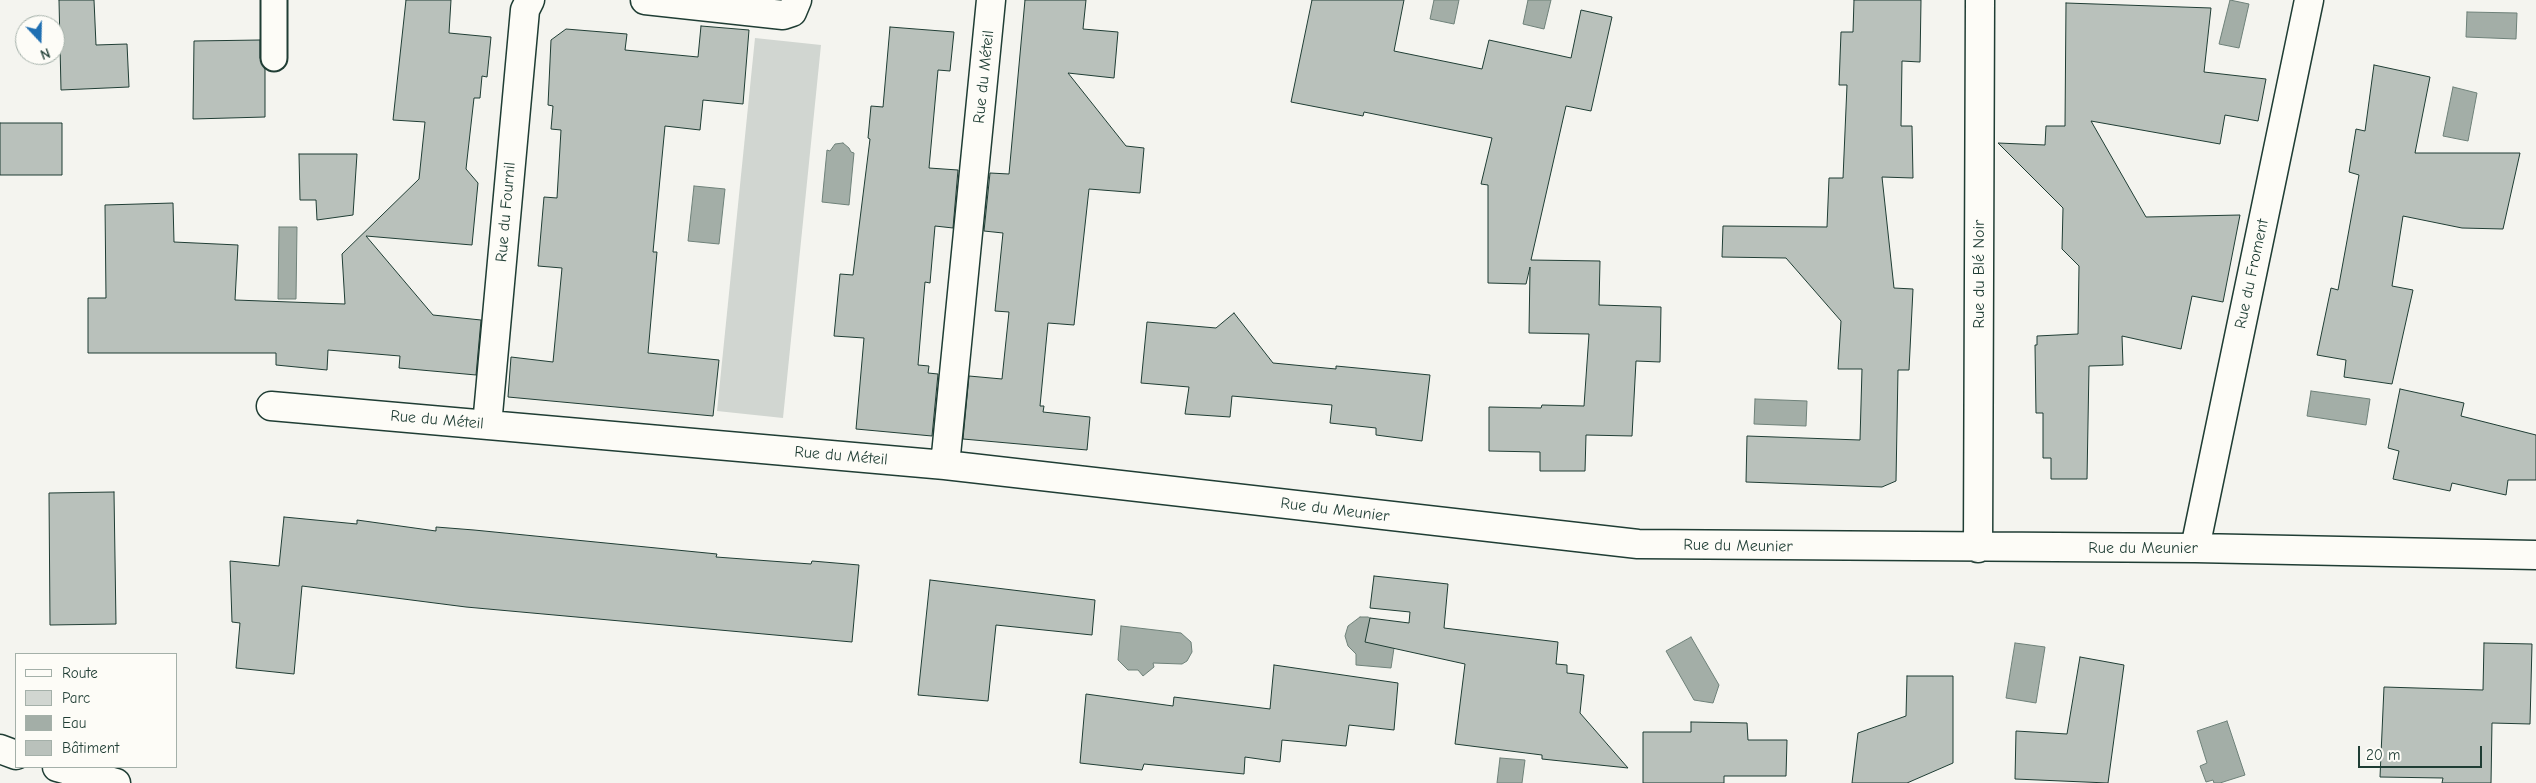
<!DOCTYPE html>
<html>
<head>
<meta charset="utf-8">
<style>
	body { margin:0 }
	#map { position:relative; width:2536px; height:783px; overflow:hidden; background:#f4f4ef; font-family:"Comic Neue",sans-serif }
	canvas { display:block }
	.legend { position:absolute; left:15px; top:653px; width:162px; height:115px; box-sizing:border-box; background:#fdfcf7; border:1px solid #a4b0a9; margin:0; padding:6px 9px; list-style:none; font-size:15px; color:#1f3d34 }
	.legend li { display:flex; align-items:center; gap:10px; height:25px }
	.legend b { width:25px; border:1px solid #a4b0a9 }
	.north { position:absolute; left:15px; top:15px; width:50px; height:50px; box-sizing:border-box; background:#fdfcf7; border:1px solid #a4b0a9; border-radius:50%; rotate:159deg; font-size:14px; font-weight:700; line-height:20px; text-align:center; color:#1f3d34 }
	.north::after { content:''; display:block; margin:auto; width:18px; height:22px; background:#1f6fb2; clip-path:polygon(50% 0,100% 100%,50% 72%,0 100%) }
	.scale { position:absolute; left:2358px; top:746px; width:124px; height:22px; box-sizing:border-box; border:2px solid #1f3d34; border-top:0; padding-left:6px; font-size:15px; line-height:18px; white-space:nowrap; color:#1f3d34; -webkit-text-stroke:4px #fdfcf7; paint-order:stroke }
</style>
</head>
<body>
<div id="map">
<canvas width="2536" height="783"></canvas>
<ul class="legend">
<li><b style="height:6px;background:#fdfcf7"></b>Route</li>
<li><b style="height:14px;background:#d1d6d1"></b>Parc</li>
<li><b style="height:14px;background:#a3aea7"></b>Eau</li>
<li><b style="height:14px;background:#b9c1bb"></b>Bâtiment</li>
</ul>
<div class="north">N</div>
<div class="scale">20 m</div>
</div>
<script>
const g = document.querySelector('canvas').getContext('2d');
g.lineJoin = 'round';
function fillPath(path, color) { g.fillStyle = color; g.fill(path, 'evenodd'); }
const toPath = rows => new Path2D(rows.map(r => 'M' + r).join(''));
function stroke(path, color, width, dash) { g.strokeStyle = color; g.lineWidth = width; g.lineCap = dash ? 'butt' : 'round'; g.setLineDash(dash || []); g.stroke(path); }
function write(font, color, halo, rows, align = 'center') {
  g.font = font + ' "Comic Neue",sans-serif'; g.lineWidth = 5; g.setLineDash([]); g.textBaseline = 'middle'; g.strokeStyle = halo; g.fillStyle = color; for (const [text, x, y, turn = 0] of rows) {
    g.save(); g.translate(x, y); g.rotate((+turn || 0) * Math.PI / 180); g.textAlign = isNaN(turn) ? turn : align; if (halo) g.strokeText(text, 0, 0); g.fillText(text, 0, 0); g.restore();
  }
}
const green = toPath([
	[755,38,821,45,783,418,717,411]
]);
const water = toPath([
	[1434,0,1459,0,1454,24,1430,19,1434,0],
	[1528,0,1551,0,1544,29,1523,24,1528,0],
	[2230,0,2249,4,2239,48,2219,44,2230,0],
	[2467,12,2517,13,2516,39,2466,37,2467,12],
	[2453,87,2477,93,2468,141,2443,136,2453,87],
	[843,143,849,148,851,152,854,153,849,205,822,202,827,150,830,151,835,144,843,143],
	[694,186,725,189,719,244,688,241,694,186],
	[279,227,297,227,296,299,278,299,279,227],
	[2311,391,2370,399,2366,425,2307,416,2311,391],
	[1755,399,1807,401,1806,426,1754,424,1755,399],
	[1360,617,1368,617,1382,624,1394,648,1391,668,1356,665,1356,654,1348,646,1345,636,1348,626,1360,617],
	[1121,626,1181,633,1191,642,1192,652,1187,661,1182,664,1153,663,1154,667,1143,676,1138,670,1128,670,1118,660,1121,626],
	[1691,637,1719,685,1713,703,1694,700,1666,651,1691,637],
	[2015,643,2045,647,2036,703,2006,698,2015,643],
	[2227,721,2245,775,2220,783,2214,783,2213,780,2206,782,2200,766,2207,763,2197,731,2227,721],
	[1500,758,1525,760,1522,783,1497,783,1500,758]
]);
const building = toPath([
	[59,0,94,0,96,45,127,44,129,87,61,90,59,0],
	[406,0,451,0,449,33,491,37,487,77,482,76,480,98,474,98,468,151,466,169,478,183,472,245,366,236,433,315,481,320,476,375,399,368,400,356,328,350,327,370,276,365,276,353,88,353,88,298,106,298,105,205,173,203,174,242,238,245,235,300,345,304,342,254,419,179,425,122,393,120,406,0],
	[1025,0,1086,0,1083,29,1118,32,1114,78,1068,73,1126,146,1144,148,1140,193,1089,189,1074,325,1048,323,1040,406,1044,406,1043,412,1090,417,1087,450,963,439,969,376,1002,379,1009,312,995,311,1003,233,984,231,990,173,1009,174,1025,0],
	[1312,0,1404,0,1394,51,1482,69,1489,40,1571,58,1581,10,1612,17,1591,111,1566,106,1531,260,1600,261,1599,305,1661,307,1660,362,1636,361,1632,436,1586,435,1585,471,1540,471,1540,452,1489,451,1489,407,1541,408,1542,405,1584,406,1589,334,1529,333,1530,267,1526,284,1488,283,1488,185,1481,184,1492,138,1364,112,1363,116,1291,102,1312,0],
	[1854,0,1921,0,1920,62,1902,61,1901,126,1912,126,1913,178,1882,177,1894,288,1913,289,1909,370,1898,370,1896,481,1882,487,1746,482,1747,436,1860,440,1862,369,1838,369,1841,321,1786,258,1722,257,1723,226,1827,227,1829,178,1843,178,1847,85,1839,85,1841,32,1853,32,1854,0],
	[2066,3,2211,8,2204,72,2266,79,2258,121,2225,115,2220,144,2091,121,2146,217,2240,215,2223,302,2192,296,2181,349,2122,336,2123,365,2089,366,2087,479,2051,479,2051,458,2043,458,2043,413,2036,413,2035,345,2037,345,2037,336,2078,334,2079,266,2062,249,2063,208,1998,143,2045,145,2046,126,2065,126,2066,3],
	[701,26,749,30,743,104,703,100,700,130,665,126,653,252,657,252,648,353,719,360,713,416,508,397,511,357,553,362,562,268,538,266,544,197,557,198,561,130,551,129,553,106,548,105,551,40,566,29,627,34,625,50,698,57,701,26],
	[890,27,954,32,950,71,938,70,929,168,958,170,953,228,935,226,930,283,925,282,918,365,929,366,928,373,938,374,932,436,856,429,864,338,834,336,840,274,853,275,870,139,868,138,871,106,883,107,890,27],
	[260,40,260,58,265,68,265,117,193,119,194,41,260,40],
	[2374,65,2430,77,2415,153,2520,153,2503,229,2462,228,2403,216,2392,286,2413,290,2392,384,2344,377,2346,360,2317,355,2331,288,2338,290,2359,175,2349,172,2356,129,2365,131,2374,65],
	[0,123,62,123,62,175,0,175,0,123],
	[299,154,357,154,353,215,317,220,316,200,300,200,299,154],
	[1234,313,1273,363,1336,369,1336,366,1430,375,1422,441,1376,435,1376,428,1330,423,1332,405,1232,396,1230,417,1185,414,1189,387,1141,383,1147,322,1216,328,1234,313],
	[2400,389,2464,403,2461,416,2536,435,2536,480,2508,480,2506,495,2452,483,2450,491,2393,479,2399,451,2388,448,2400,389],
	[114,492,116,624,50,625,49,493,114,492],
	[284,517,357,524,357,520,436,531,436,527,474,530,717,554,716,557,811,564,812,561,859,565,852,642,466,607,302,586,294,674,236,668,240,623,232,622,230,561,279,566,284,517],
	[1374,576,1448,584,1444,628,1558,642,1556,664,1567,665,1567,673,1584,675,1580,713,1628,768,1542,759,1542,755,1455,744,1465,664,1365,642,1370,618,1409,623,1410,612,1370,608,1374,576],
	[930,580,1095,600,1092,635,996,625,988,701,918,695,930,580],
	[2484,643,2532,644,2530,724,2492,723,2491,783,2442,783,2443,778,2380,777,2384,687,2483,690,2484,643],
	[2080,657,2124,665,2108,783,2015,779,2016,731,2067,734,2080,657],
	[1274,665,1398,683,1394,730,1349,725,1346,746,1282,740,1280,762,1245,757,1244,774,1144,764,1142,770,1080,763,1086,694,1173,706,1174,697,1270,709,1274,665],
	[1907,676,1953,676,1953,763,1907,783,1852,783,1858,733,1906,716,1907,676],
	[1691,722,1747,723,1748,740,1787,740,1786,776,1724,776,1724,783,1643,783,1643,732,1691,732,1691,722]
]);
const service = toPath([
	[274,58,274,0]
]);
const minor = toPath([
	[645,0,783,15,792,12,797,0],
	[271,406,945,465,1638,544,2195,548,2536,555],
	[487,425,525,10,530,0],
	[945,465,991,0],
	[1978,548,1980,0],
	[2195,548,2309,0]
]);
const tertiary = toPath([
	[0,749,16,755],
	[57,767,116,783]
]);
const streetNames = [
	["Rue du Méteil",984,77,-84],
	["Rue du Fournil",506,212,-85],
	["Rue du Blé Noir",1979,274,-90],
	["Rue du Froment",2252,274,-78],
	["Rue du Méteil",437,420,5],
	["Rue du Méteil",841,456,5],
	["Rue du Meunier",1335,510,7],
	["Rue du Meunier",1738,546,1],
	["Rue du Meunier",2143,548]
];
fillPath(green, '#d1d6d1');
fillPath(water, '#a3aea7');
stroke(water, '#6e8179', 1);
fillPath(building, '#b9c1bb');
stroke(building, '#1f3d34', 1);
stroke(service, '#1f3d34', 29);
stroke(minor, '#1f3d34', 31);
stroke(tertiary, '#1f3d34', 31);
stroke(service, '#fdfcf7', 25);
stroke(minor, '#fdfcf7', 28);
stroke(tertiary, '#fdfcf7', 28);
write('16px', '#1f3d34', '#fdfcf7', streetNames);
</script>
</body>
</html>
